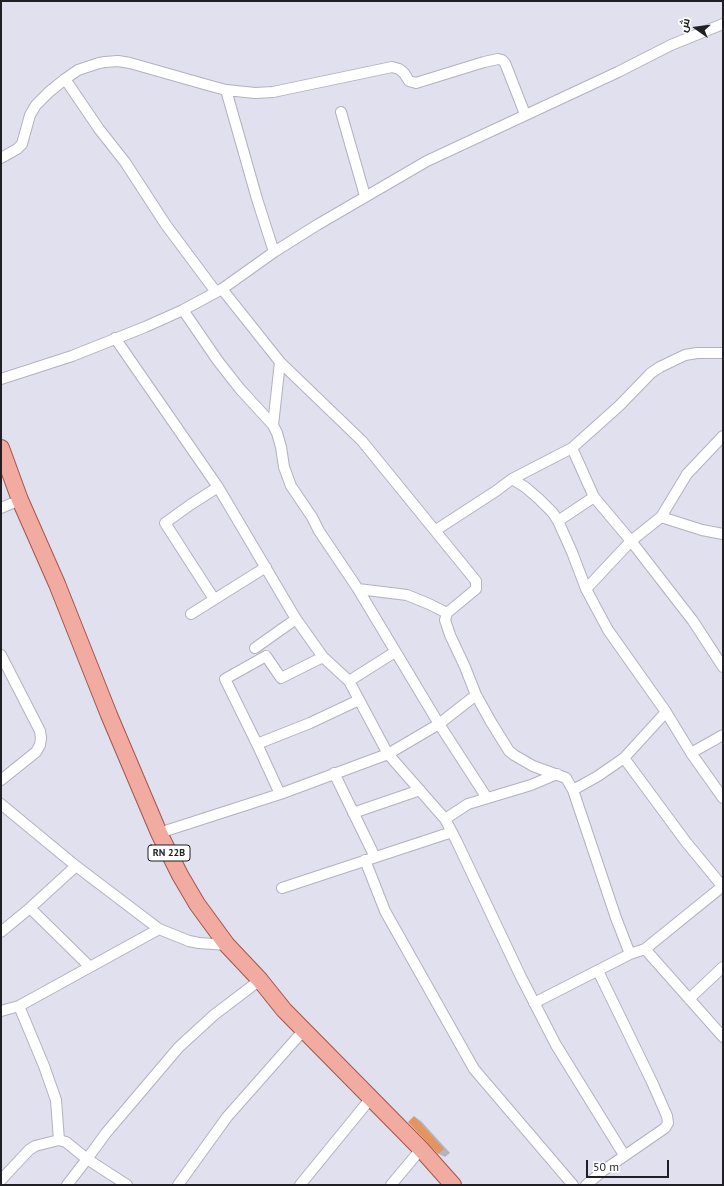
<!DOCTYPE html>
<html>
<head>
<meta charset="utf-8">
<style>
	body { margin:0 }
	#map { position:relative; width:724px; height:1186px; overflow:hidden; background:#e1e0ee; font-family:"PT Sans",Cairo,sans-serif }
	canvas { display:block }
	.frame { position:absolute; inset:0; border:2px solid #1f1f24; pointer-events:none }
	.north { position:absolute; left:676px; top:8px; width:40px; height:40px; -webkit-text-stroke:3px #fff; paint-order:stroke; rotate:284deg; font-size:11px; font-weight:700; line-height:16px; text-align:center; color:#1f1f24 }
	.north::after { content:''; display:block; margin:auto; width:14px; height:18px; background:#1f1f24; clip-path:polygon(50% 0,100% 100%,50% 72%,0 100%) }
	.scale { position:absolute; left:586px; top:1160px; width:83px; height:18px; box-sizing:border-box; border:2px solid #1f1f24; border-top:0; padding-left:5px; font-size:12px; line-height:14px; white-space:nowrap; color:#1f1f24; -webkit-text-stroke:3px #fff; paint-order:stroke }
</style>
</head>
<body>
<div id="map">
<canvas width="724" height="1186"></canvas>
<div class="frame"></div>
<div class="north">ش</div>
<div class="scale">50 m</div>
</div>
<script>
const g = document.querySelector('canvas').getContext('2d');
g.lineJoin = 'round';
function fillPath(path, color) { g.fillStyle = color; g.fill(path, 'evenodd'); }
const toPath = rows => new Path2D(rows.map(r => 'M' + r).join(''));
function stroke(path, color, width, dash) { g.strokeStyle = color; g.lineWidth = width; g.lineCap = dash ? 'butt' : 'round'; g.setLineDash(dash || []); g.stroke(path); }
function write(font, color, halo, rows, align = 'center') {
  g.font = font + ' "PT Sans",sans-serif'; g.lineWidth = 3; g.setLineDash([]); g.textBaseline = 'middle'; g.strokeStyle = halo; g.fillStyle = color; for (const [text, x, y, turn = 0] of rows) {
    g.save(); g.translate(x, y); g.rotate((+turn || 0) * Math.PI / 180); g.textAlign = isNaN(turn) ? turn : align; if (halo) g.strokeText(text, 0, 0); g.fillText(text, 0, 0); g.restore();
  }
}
const shadow = toPath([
	[415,1117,421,1121,450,1153,445,1157,439,1154,409,1122]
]);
const building = toPath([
	[414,1116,444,1149,438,1154,408,1122]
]);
const street = toPath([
	[65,79,99,129,125,162,166,225,216,292],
	[226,90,257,199,274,252],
	[341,112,365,196],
	[1,158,17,149,22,144,30,115,36,105,49,92,65,79,78,70,99,63,105,62,118,61,130,63,211,86,226,90,255,93,273,92,392,67,399,69,404,73,409,81,416,83,484,62,498,59,502,60,505,63,525,114],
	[183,310,218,361,240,389,273,425,277,433,281,447,284,467,291,486,312,517,319,531,358,589,439,724,487,798],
	[115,338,218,487,296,619,323,657,349,681,388,754,445,819,456,840,521,977,556,1045,624,1155],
	[1,379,72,356,145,327,183,310,222,289,274,252,317,225,427,161,618,72,671,45,723,24],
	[273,425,280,362],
	[572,448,594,497,631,541,693,621,723,667],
	[512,479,572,448,619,406,651,373,660,367,685,355,697,353,723,353],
	[1,508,20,500],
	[661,517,687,474,723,436],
	[558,521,594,497],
	[436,530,496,491,512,479,525,487,539,499,553,513,558,521,572,552,586,589,608,630,666,712,691,753,723,798],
	[358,589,407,595,429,604,447,613],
	[586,589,631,541,661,517,702,530,723,534],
	[214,599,165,523,190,505,218,487],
	[191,614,266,567],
	[255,648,296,619],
	[1,655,40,731,41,738,40,745,36,752,1,780],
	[349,681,395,652],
	[476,695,491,722,509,751,514,755,533,766,566,778,573,790,616,918,630,954],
	[257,744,310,723,359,700],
	[691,753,723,735],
	[624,758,686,842,723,887],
	[334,773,375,857],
	[573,790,598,776,624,758,666,712],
	[280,794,257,744,225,679,266,656,281,678,323,657],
	[1,804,76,866,159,929],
	[353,813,420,790],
	[445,819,468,804,531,785,557,774],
	[159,833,280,794,388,754,439,724,476,695,465,667,450,635,445,620,447,613,476,589,476,581,362,441,280,362,222,289],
	[365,860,385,911,474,1069,573,1185],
	[282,888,452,832],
	[30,908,89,966],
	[1,932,30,908,76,866],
	[645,949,723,1037],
	[689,999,723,967],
	[534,1003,630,954,645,949,723,886],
	[19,1006,44,1066,56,1100,59,1140],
	[1,1011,19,1006,159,929,189,941,199,943,227,945],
	[1,1180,29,1150,35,1146,59,1140,66,1142,87,1159,67,1185],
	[127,1185,87,1159,106,1133,179,1047,214,1015,260,980],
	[178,1185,227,1117,303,1031],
	[300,1185,371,1098],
	[391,1185,421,1149],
	[586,1185,604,1170,665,1128,668,1123,667,1116,652,1082,598,971]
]);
const primary = toPath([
	[1,448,20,500,57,584,109,715,159,833,180,875,197,904,227,945,260,980,284,1010,421,1149,453,1185]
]);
const shields = [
	[169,853,42]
];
const shieldNames = [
	["RN 22B",169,853]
];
fillPath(shadow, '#0003');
fillPath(building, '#e4945f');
stroke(street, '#b2b1bf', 12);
stroke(primary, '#a2564c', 18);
stroke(street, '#fff', 10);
stroke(primary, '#f2aba1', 16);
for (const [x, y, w] of shields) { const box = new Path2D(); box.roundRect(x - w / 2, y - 8, w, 16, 3); g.fillStyle = '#fff'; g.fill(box); stroke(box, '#1f1f24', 1); }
write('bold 10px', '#1f1f24', null, shieldNames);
</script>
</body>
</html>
